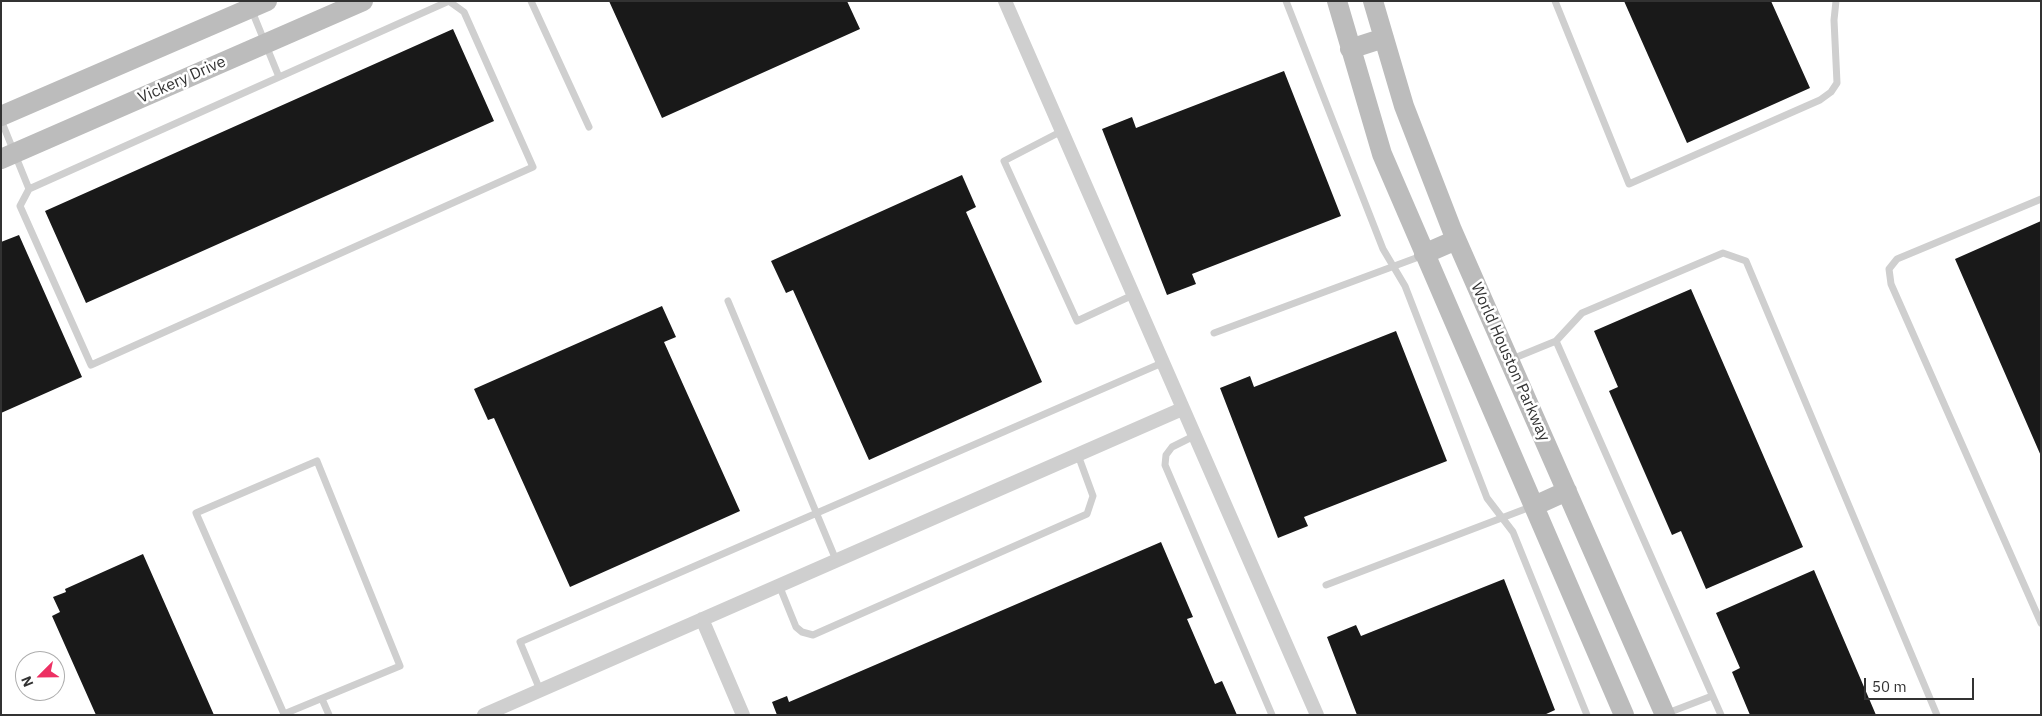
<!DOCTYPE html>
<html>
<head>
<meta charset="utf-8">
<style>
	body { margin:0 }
	#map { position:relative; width:2042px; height:716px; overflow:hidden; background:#fff; font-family:"IBM Plex Sans",sans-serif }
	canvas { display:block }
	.frame { position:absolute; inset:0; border:2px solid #323232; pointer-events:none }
	.north { position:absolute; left:15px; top:651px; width:50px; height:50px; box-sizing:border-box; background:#fff; border:1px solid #adadad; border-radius:50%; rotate:247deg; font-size:14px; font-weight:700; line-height:20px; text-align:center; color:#323232 }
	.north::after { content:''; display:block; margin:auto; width:18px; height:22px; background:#ed3063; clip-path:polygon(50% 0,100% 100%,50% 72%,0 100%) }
	.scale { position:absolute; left:1864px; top:678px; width:110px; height:22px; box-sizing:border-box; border:2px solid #323232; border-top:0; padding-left:6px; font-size:15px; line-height:18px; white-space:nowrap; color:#323232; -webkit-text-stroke:4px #fff; paint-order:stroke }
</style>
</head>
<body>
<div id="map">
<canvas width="2042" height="716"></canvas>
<div class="frame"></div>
<div class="north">N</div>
<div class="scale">50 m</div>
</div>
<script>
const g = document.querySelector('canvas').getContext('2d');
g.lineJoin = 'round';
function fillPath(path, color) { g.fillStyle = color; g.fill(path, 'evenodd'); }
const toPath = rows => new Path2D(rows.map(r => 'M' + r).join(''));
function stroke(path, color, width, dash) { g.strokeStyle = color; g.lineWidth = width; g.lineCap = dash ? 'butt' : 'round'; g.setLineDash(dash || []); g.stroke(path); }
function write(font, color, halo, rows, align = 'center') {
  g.font = font + ' "IBM Plex Sans",sans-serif'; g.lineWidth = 5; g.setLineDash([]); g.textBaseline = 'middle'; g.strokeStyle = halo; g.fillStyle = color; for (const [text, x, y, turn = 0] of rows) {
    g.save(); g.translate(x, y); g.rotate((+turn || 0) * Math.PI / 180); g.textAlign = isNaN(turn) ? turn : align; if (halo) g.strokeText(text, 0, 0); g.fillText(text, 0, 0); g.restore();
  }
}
const building = toPath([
	[609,1,847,1,860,29,662,118],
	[1624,1,1771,1,1810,88,1687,143],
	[453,29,494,121,86,303,45,211],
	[1284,71,1341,216,1192,274,1196,284,1167,295,1102,129,1132,117,1136,128],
	[962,175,976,207,966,212,1042,382,869,460,793,290,786,293,771,261],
	[2041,221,2041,456,1955,259],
	[19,235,82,377,1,413,1,242],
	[1691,289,1803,547,1706,589,1681,531,1672,535,1609,391,1618,387,1594,331],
	[662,306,676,337,664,342,740,511,570,587,494,418,488,420,474,389],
	[1396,331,1447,461,1304,517,1308,526,1278,538,1220,388,1250,376,1254,387],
	[1161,542,1193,617,1187,619,1215,684,1222,681,1237,715,777,715,772,702,787,696,789,702],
	[143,554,214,715,96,715,52,616,60,612,53,597,66,592,65,589],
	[1814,570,1876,715,1750,715,1732,672,1740,668,1716,613],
	[1504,579,1555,710,1544,715,1357,715,1327,637,1356,625,1361,636]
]);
const lane = toPath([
	[531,1,589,127],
	[1286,1,1383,249,1405,286,1487,498,1513,532,1587,715],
	[1555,1,1629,184,1820,100,1831,92,1837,83,1834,20,1836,1],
	[252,11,279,77],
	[1,120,29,189,449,1],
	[1062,131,1004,161,1077,321,1133,295],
	[29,189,20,206,91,365,533,167,464,12,450,2],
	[2041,199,1897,259,1889,269,1891,284,2041,623],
	[728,301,836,560],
	[1214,333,1424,255],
	[1556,341,1721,715],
	[1512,359,1556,341,1582,313,1723,253,1746,261,1937,715],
	[1194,436,1172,447,1166,455,1165,465,1272,715],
	[317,461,400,666,284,714,196,513,317,461],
	[779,585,796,627,802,632,813,635,1087,514,1093,496,1078,455],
	[1326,585,1533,506],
	[540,690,520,642,1162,363],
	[322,699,329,715],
	[1665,714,1712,696]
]);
const street = toPath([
	[1005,1,1317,715],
	[702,619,743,715],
	[484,715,1182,409]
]);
const secondary = toPath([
	[1337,1,1382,154,1624,715],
	[1373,1,1404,106,1452,230,1665,715],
	[1350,49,1384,38],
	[1,116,267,1],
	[1,159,363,1],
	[1424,254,1456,240],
	[1534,506,1567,491]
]);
const streetNames = [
	["Vickery Drive",182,80,-24],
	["World Houston Parkway",1510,362,66]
];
fillPath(building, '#191919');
stroke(lane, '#cfcfcf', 7);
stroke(street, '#cfcfcf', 14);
stroke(secondary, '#bcbcbc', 20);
write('16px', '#323232', '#fff', streetNames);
</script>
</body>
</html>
